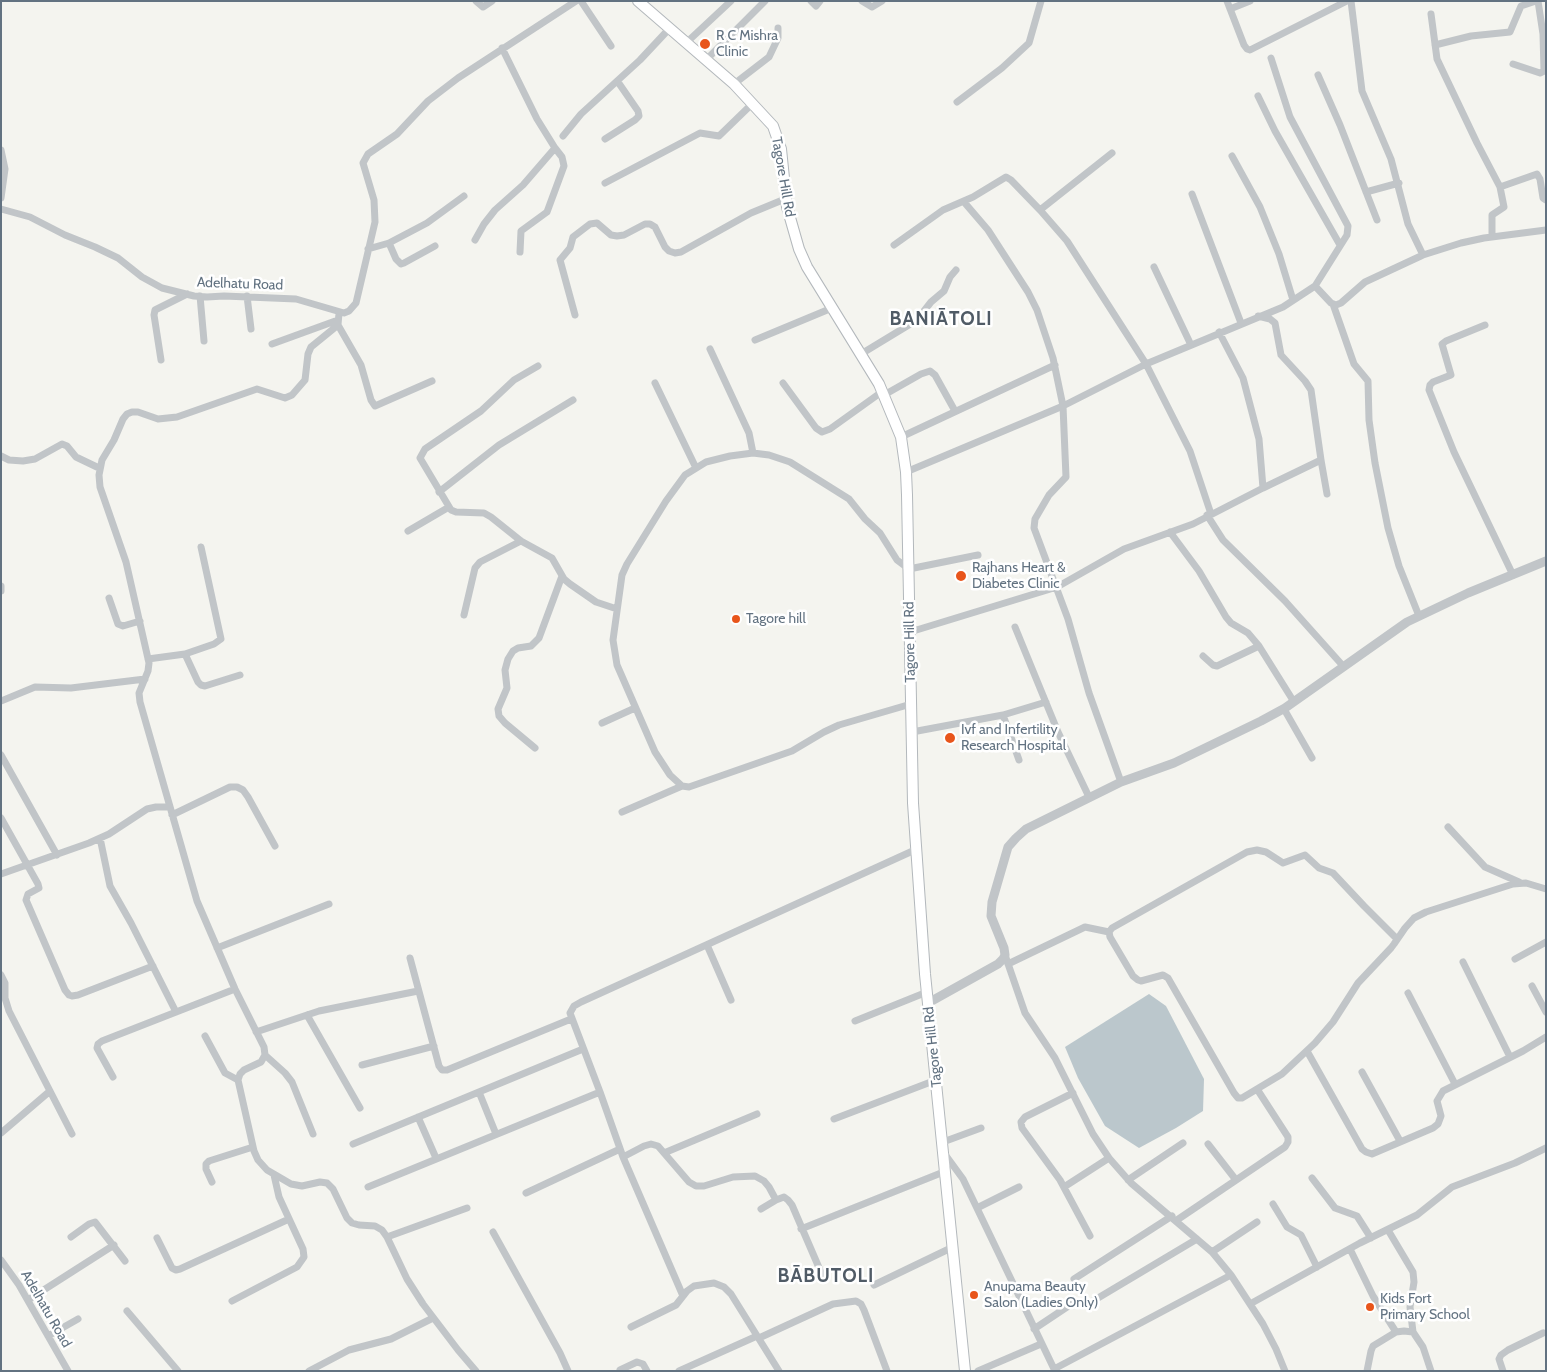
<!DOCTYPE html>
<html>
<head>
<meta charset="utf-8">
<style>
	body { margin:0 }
	#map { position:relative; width:1547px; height:1372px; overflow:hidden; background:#f4f4ef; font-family:Cabin,sans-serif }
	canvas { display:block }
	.frame { position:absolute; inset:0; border:2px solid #627281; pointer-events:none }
</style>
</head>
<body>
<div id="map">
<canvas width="1547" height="1372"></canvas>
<div class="frame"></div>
</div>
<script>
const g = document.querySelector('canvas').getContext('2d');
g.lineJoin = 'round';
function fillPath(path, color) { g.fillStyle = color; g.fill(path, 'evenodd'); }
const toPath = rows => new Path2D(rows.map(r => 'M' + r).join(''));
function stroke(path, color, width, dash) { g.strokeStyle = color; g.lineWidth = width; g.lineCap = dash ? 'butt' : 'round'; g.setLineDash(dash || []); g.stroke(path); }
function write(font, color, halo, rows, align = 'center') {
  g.font = font + ' Cabin,sans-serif'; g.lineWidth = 5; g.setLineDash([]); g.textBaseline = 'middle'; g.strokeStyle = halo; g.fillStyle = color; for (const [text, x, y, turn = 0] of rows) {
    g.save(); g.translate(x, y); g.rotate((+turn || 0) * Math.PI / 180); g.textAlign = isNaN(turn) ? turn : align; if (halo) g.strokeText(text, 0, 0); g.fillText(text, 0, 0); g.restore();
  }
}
const water = toPath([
	[1149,994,1166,1006,1204,1079,1203,1111,1176,1128,1139,1148,1105,1126,1078,1078,1065,1047]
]);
const minor = toPath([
	[476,1,483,7,492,1],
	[581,1,611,46],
	[811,1,816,6,820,1],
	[862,1,872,7,882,1],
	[1227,1,1244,45,1247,49,1250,50,1347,1],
	[1351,1,1362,91,1391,159,1408,224,1423,255],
	[1230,9,1250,1],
	[1431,14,1437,59,1477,143,1500,187,1504,207,1492,215,1492,237],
	[686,43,731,1],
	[1435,45,1471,36,1510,32,1521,6,1536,1],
	[706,60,765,1],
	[1513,64,1540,73,1544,71,1543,34,1538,1],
	[1318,75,1340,125,1377,220],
	[734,84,769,57,778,38,778,28],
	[1258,96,1275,131,1340,245],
	[957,102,1002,68,1029,43,1041,1],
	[563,136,581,114,640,60,669,29],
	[605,139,635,120,639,116,638,111,618,82],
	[1,150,5,169,1,198],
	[1112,153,1040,210,1067,241,1146,364,1190,451,1211,514],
	[1232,156,1260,207,1279,254,1293,300],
	[605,183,700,133,719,136,753,103],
	[1500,187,1537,174,1540,179,1543,198,1546,200],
	[1366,192,1399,183],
	[1192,194,1241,323],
	[964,202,988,230,1028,292,1037,310,1053,358,1063,406,1066,477,1049,495,1035,519,1034,528,1068,619,1089,693,1121,782],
	[1,209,30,217,65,235,95,247,118,258,142,277,162,288,194,296,207,297,224,296,296,299,344,313,349,311,356,303,375,222,374,200,363,163,368,154,397,134,428,101,458,78,576,1],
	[475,240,484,224,495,210,523,185,555,148,537,119,502,48],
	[389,243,396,259,401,264,404,263,435,246],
	[894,245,943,210,973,197,1006,177,1011,180,1040,210],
	[368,249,389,243,427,223,464,196],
	[520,252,521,231,547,212,564,166,562,157,555,148],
	[1154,267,1191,345],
	[1315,286,1331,303,1336,305,1341,303,1365,282,1423,255,1461,243,1484,238,1546,230],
	[200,296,204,341],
	[247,296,251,329],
	[1333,304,1354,364,1368,381,1369,420,1375,463,1388,528,1399,566,1419,616],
	[339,313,338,325,361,365,371,400,375,406,432,381],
	[575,315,560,260,570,248,573,237,590,224,597,223,611,235,617,236,624,235,645,224,650,224,655,227,665,247,669,251,675,253,681,252,751,213,785,199],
	[1258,316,1270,319,1275,323,1281,355,1305,381,1311,390,1321,460,1327,494],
	[338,325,311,347,308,354,305,380,292,395,285,398,257,389,177,417,158,419,138,412,132,412,127,414,123,419,114,440,102,460,99,475,100,487,126,562,149,663,148,671,139,693,140,702,197,901,235,989,264,1047,265,1055,261,1062,244,1070,240,1074,238,1080,254,1151,258,1160,267,1170,291,1184,302,1186,320,1182,327,1183,333,1189,347,1218,352,1223,359,1225,375,1226,382,1230,387,1237,407,1279,423,1304,458,1350,476,1371],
	[1485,325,1446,341,1442,344,1451,375,1433,382,1430,385,1429,390,1454,452,1513,575],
	[755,340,832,308],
	[272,344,338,320],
	[710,349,749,433,753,453],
	[861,354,917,320,931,302,944,291,950,277,956,270],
	[161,360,154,315,155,310,187,294],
	[538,366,514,380,481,411,425,449,420,458,451,510,456,512,484,513,491,517,521,541,552,558,564,579,570,584,596,602,617,609],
	[655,383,696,468],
	[783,383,816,428,822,432,830,429,883,391],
	[884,395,921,374,930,371,935,375,955,411],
	[901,437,1055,365],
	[1,456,9,460,23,461,35,459,62,444,67,446,76,457,99,468],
	[906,472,1063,406,1146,364,1283,307,1315,286,1347,235,1348,226,1290,117,1271,58],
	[1263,488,1321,460],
	[439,492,499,445,573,400],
	[1207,515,1223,540,1285,601,1344,667],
	[408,531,449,507],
	[1170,532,1199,571,1226,617,1231,623,1248,633,1259,646,1294,702],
	[1,586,1,591],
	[109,598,118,624,123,626,140,621],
	[464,615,475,568,480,562,521,541],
	[1015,627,1058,732,1089,797],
	[910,632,1057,587,1124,549,1193,524,1263,488,1259,439,1243,378,1219,332],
	[185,654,214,644,221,639,201,547],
	[1203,656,1213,665,1217,666,1259,646],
	[148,659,185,654,198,682,201,685,205,686,240,675],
	[1,701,35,687,71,688,145,679],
	[911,704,839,725,824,732,792,751,689,787,682,786,670,775,655,752,617,665,613,640,622,575,627,564,666,501,685,475,706,462,730,456,753,453,769,455,790,462,849,499,865,519,880,533,897,560,909,569,978,555],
	[1284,709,1312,758],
	[1003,715,1019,760],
	[602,723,635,708],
	[912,732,1003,715,1046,702],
	[535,748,505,723,499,716,498,709,507,688,505,670,508,659,513,651,518,648,531,646,539,638,562,576],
	[1,755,57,855],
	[622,812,682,786],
	[172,815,230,787,237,787,243,790,248,797,275,846],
	[1,818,38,884,39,888,28,894,26,900,65,990,69,995,72,996,78,995,153,966],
	[1448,827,1485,867,1519,882],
	[100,838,110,886,131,923,176,1012],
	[1,874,89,843,109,834,147,809,156,807,170,807],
	[1397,939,1364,906,1333,873,1319,868,1305,855,1283,863,1266,852,1257,850,1247,852,1112,928,1109,932,1110,937,1133,976,1138,980,1141,981,1163,975,1168,978,1234,1093,1238,1098,1242,1098,1282,1074,1315,1043,1333,1022,1358,983,1391,948,1394,944,1405,928,1414,918,1426,912,1513,884,1526,883,1546,889],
	[707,945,731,1000],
	[217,948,329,904],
	[1005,955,1025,1013,1055,1058,1093,1134,1109,1158,1131,1183,1212,1252,1231,1275,1263,1324,1276,1349,1285,1371],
	[410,958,439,1066,442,1070,447,1070,571,1019],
	[1515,959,1546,942],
	[1463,962,1510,1057],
	[1008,964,1085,927,1109,932],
	[1,975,5,983,5,998,9,1011,72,1134],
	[1532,986,1546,1012],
	[1408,993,1455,1084],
	[307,1015,360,1108],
	[855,1021,927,992],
	[256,1032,319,1011,418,991],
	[205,1036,225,1073,238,1080],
	[1307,1051,1362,1149,1366,1152,1372,1154,1433,1128,1438,1124,1441,1116,1437,1101,1443,1091,1523,1051,1546,1037],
	[265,1055,285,1073,292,1082,313,1134],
	[362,1065,434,1046],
	[1362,1072,1400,1141],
	[113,1077,97,1048,98,1044,102,1041,235,989],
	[479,1092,496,1134],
	[600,1092,623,1157,683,1296],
	[1073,1093,1025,1117,1021,1122,1022,1128,1060,1180,1090,1236],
	[418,1117,436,1158],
	[834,1119,936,1080],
	[1,1133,50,1091],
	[943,1142,981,1128],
	[353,1144,583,1049],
	[1208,1144,1236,1180],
	[664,1153,757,1114],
	[944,1153,963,1179,1055,1371],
	[623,1157,644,1146,651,1144,658,1146,689,1182,696,1186,704,1186,733,1177,755,1176,764,1181,769,1187,776,1200],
	[1312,1178,1335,1208,1357,1216,1371,1238],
	[1128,1180,1183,1143],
	[212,1182,206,1169,206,1164,209,1161,253,1147],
	[368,1187,600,1092,570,1013,574,1006,581,1002,917,849],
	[1064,1187,1109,1158],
	[526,1193,620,1149],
	[1273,1204,1287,1227,1301,1235,1317,1267],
	[977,1208,1019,1187],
	[761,1209,776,1200,784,1197,788,1200,792,1205,823,1277],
	[1177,1220,1285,1147,1288,1142,1288,1137,1257,1089],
	[801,1229,946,1171],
	[1388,1230,1413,1272,1414,1282,1410,1307,1413,1332],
	[493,1232,560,1353,568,1371],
	[71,1237,89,1224,95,1222,125,1261],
	[387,1237,467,1208],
	[157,1238,172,1268,176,1270,180,1269,289,1219],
	[1350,1249,1373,1296,1396,1332],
	[1212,1252,1257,1222],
	[1,1260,19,1285,68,1371],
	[1074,1279,1172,1216],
	[874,1285,953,1247],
	[28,1300,114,1245],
	[232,1301,297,1267,304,1257,303,1249,279,1197,274,1175],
	[1093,1301,1197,1239],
	[1250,1304,1360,1243,1417,1215,1452,1187,1515,1163,1546,1148],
	[127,1311,178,1371],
	[631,1327,676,1305,687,1291,694,1286,714,1283,724,1287,731,1294,779,1371],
	[1034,1329,1073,1303],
	[48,1336,78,1319],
	[759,1338,833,1304,856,1301,861,1304,864,1310,887,1371],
	[1054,1369,1231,1275],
	[620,1370,637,1362,643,1364,647,1371],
	[309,1371,349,1350,391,1339,433,1318],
	[679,1371,757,1336],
	[978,1371,1041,1344],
	[1367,1371,1371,1351,1373,1346,1396,1332,1404,1331,1413,1332,1423,1347,1431,1371],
	[1503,1371,1499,1359,1501,1355,1508,1350,1543,1333]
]);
const tertiary = toPath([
	[928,1003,998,964,1003,959,1005,955,1004,948,991,916,992,902,1008,847,1016,838,1026,829,1121,782,1174,763,1261,721,1285,708,1407,622,1468,593,1546,561]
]);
const secondary = toPath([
	[638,1,734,84,773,126,781,149,787,207,799,249,807,267,879,384,901,437,906,472,907,495,913,803,925,974,965,1371]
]);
const markers = [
	[705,44,6,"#e8551b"],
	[961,576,6,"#e8551b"],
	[736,619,5,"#e8551b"],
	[950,738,6,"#e8551b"],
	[974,1295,5,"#e8551b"],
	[1370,1307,5,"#e8551b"]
];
const poiNames = [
	["R C Mishra",716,36],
	["Clinic",716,52],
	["Rajhans Heart &",972,568],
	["Diabetes Clinic",972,584],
	["Tagore hill",746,619],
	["Ivf and Infertility",961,730],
	["Research Hospital",961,746],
	["Anupama Beauty",984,1287],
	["Salon (Ladies Only)",984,1303],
	["Kids Fort",1380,1299],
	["Primary School",1380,1315]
];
const streetNames = [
	["Tagore Hill Rd",783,177,80],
	["Adelhatu Road",240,284,2],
	["Tagore Hill Rd",910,642,-91],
	["Tagore Hill Rd",933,1047,-96],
	["Adelhatu Road",46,1309,60]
];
const districtNames = [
	["BANIĀTOLI",941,319],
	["BĀBUTOLI",826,1276]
];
fillPath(water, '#bbc7cc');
stroke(secondary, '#b3b8bc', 12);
stroke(minor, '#c1c5c8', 7);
stroke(tertiary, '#c1c5c8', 9);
stroke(secondary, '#fff', 10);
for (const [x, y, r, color] of markers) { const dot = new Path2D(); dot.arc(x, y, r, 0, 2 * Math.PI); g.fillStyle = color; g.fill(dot); stroke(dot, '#fff', 2); }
write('14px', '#627281', '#fff', poiNames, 'left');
write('14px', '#627281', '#fff', streetNames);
g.letterSpacing = '1px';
write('bold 19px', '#505b66', '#fff', districtNames);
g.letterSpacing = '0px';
</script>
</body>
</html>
